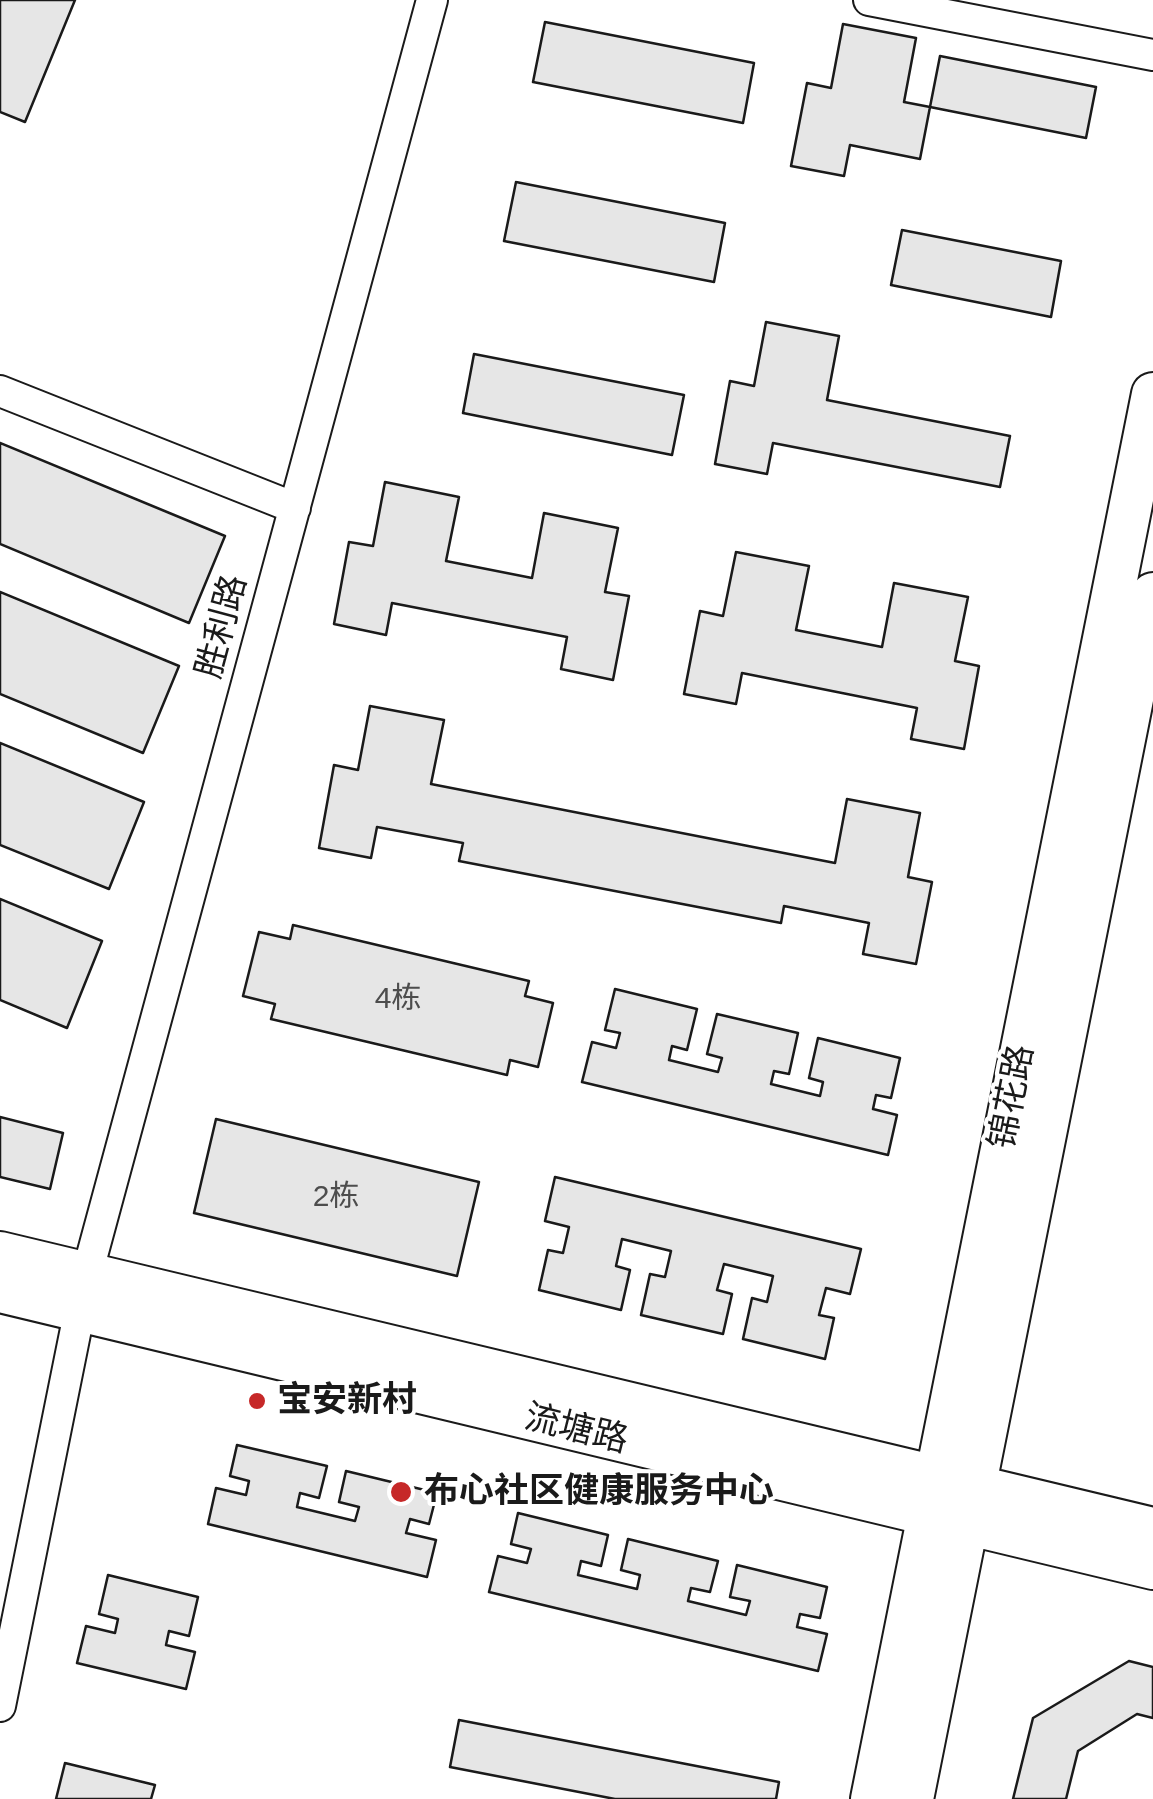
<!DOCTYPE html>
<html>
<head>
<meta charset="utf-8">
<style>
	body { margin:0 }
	canvas { display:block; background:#fff }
</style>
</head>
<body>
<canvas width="1153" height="1799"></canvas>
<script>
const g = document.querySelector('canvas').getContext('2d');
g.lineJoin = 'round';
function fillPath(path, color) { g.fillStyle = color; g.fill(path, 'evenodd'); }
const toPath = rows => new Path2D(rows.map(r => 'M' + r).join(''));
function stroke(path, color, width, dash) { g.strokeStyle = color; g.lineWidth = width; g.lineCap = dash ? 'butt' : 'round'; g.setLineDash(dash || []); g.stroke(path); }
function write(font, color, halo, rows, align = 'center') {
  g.font = font + ' Helvetica,"Noto Sans SC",sans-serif'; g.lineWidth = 8; g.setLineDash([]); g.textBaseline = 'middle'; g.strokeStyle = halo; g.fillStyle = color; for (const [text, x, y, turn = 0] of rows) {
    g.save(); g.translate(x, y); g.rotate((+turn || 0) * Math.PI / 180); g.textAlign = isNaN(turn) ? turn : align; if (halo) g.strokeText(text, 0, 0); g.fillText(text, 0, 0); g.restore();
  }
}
const building = toPath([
	[0,0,75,0,25,122,0,112,0,0],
	[545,22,754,63,743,123,533,82,545,22],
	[843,24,916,38,904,102,930,107,920,159,850,145,844,176,791,166,807,83,831,88,843,24],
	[940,56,1096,87,1086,138,930,107,940,56],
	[516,182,725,223,714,282,504,241,516,182],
	[902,230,1061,261,1051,317,891,285,902,230],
	[766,322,839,336,827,400,1010,436,1000,487,773,443,767,474,715,464,730,381,754,386,766,322],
	[474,354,684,395,672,455,463,413,474,354],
	[0,443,225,536,189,623,0,544,0,443],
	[385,482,459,497,446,561,532,578,544,513,618,528,605,592,629,596,613,680,561,669,567,637,392,603,386,635,334,624,349,542,373,546,385,482],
	[736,552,809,566,796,630,882,647,894,583,968,597,955,661,979,666,964,749,911,739,917,708,742,673,736,704,684,694,700,611,723,616,736,552],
	[0,592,179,666,143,753,0,694,0,592],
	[370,706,444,720,431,784,835,863,847,799,920,813,908,877,932,882,916,964,863,954,869,923,784,906,781,923,459,861,463,843,377,827,371,858,319,848,334,765,358,770,370,706],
	[0,743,144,802,109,889,0,845,0,743],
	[0,899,102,941,67,1028,0,1000,0,899],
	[293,925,529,981,525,996,553,1003,538,1067,510,1060,507,1075,271,1019,275,1004,243,996,259,932,290,939,293,925],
	[615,989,697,1009,687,1050,672,1046,669,1060,718,1072,722,1058,707,1054,717,1014,798,1033,789,1074,774,1071,771,1084,820,1096,823,1082,809,1078,818,1038,900,1058,891,1098,876,1095,873,1109,897,1115,888,1155,582,1082,592,1042,616,1048,620,1033,605,1030,615,989],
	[0,1117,63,1133,50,1189,0,1177,0,1117],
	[216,1119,479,1182,457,1276,194,1213,216,1119],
	[555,1177,861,1249,850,1294,826,1288,819,1315,834,1318,825,1359,743,1339,752,1298,767,1302,773,1276,724,1264,717,1290,732,1294,723,1334,641,1315,650,1274,665,1277,671,1251,622,1239,616,1266,630,1270,621,1310,539,1290,548,1250,563,1253,569,1227,545,1221,555,1177],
	[237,1445,327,1466,319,1498,300,1493,297,1507,355,1521,359,1507,339,1502,346,1471,437,1493,429,1524,410,1519,406,1533,436,1540,427,1577,208,1524,216,1488,246,1495,249,1481,230,1476,237,1445],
	[518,1513,608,1535,601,1566,581,1561,578,1575,637,1589,640,1575,621,1570,628,1539,718,1561,710,1592,691,1588,688,1601,746,1615,750,1601,730,1597,737,1565,827,1587,820,1618,800,1614,797,1627,827,1634,818,1671,489,1592,498,1556,527,1563,531,1549,511,1544,518,1513],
	[108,1575,198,1597,189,1636,169,1631,166,1645,195,1652,186,1689,77,1663,86,1626,115,1633,118,1619,99,1614,108,1575],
	[1129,1661,1153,1667,1153,1718,1137,1714,1078,1751,1066,1799,1013,1799,1033,1718,1129,1661],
	[459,1720,779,1782,776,1799,615,1799,450,1767,459,1720],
	[65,1763,155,1785,151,1799,56,1799,65,1763]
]);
const street = toPath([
	[869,0,1153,55],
	[0,391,295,508],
	[0,1706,87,1274,432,0]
]);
const secondary = toPath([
	[0,1253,1153,1529],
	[0,1291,1153,1568],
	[872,1799,1153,394],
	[912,1799,1153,594]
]);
const markers = [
	[257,1401,10,"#c62828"],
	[401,1492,12,"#c62828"]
];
const numberNames = [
	["4栋",398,1000],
	["2栋",336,1198]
];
const streetNames = [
	["胜利路",223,627,-75],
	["锦花路",1013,1097,-79],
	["流塘路",576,1430,14]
];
const poiNames = [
	["宝安新村",277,1401],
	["布心社区健康服务中心",424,1492]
];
fillPath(building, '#e6e6e6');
stroke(building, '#1a1a1a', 2.5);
stroke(street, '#1a1a1a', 34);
stroke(secondary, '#1a1a1a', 46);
stroke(street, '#fff', 30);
stroke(secondary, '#fff', 42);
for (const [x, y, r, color] of markers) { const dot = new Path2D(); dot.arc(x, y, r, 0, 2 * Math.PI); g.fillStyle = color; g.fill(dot); stroke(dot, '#fff', 4); }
write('30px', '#4d4d4d', null, numberNames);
write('35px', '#1a1a1a', '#fff', streetNames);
write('bold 35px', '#1a1a1a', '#fff', poiNames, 'left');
</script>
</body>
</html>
